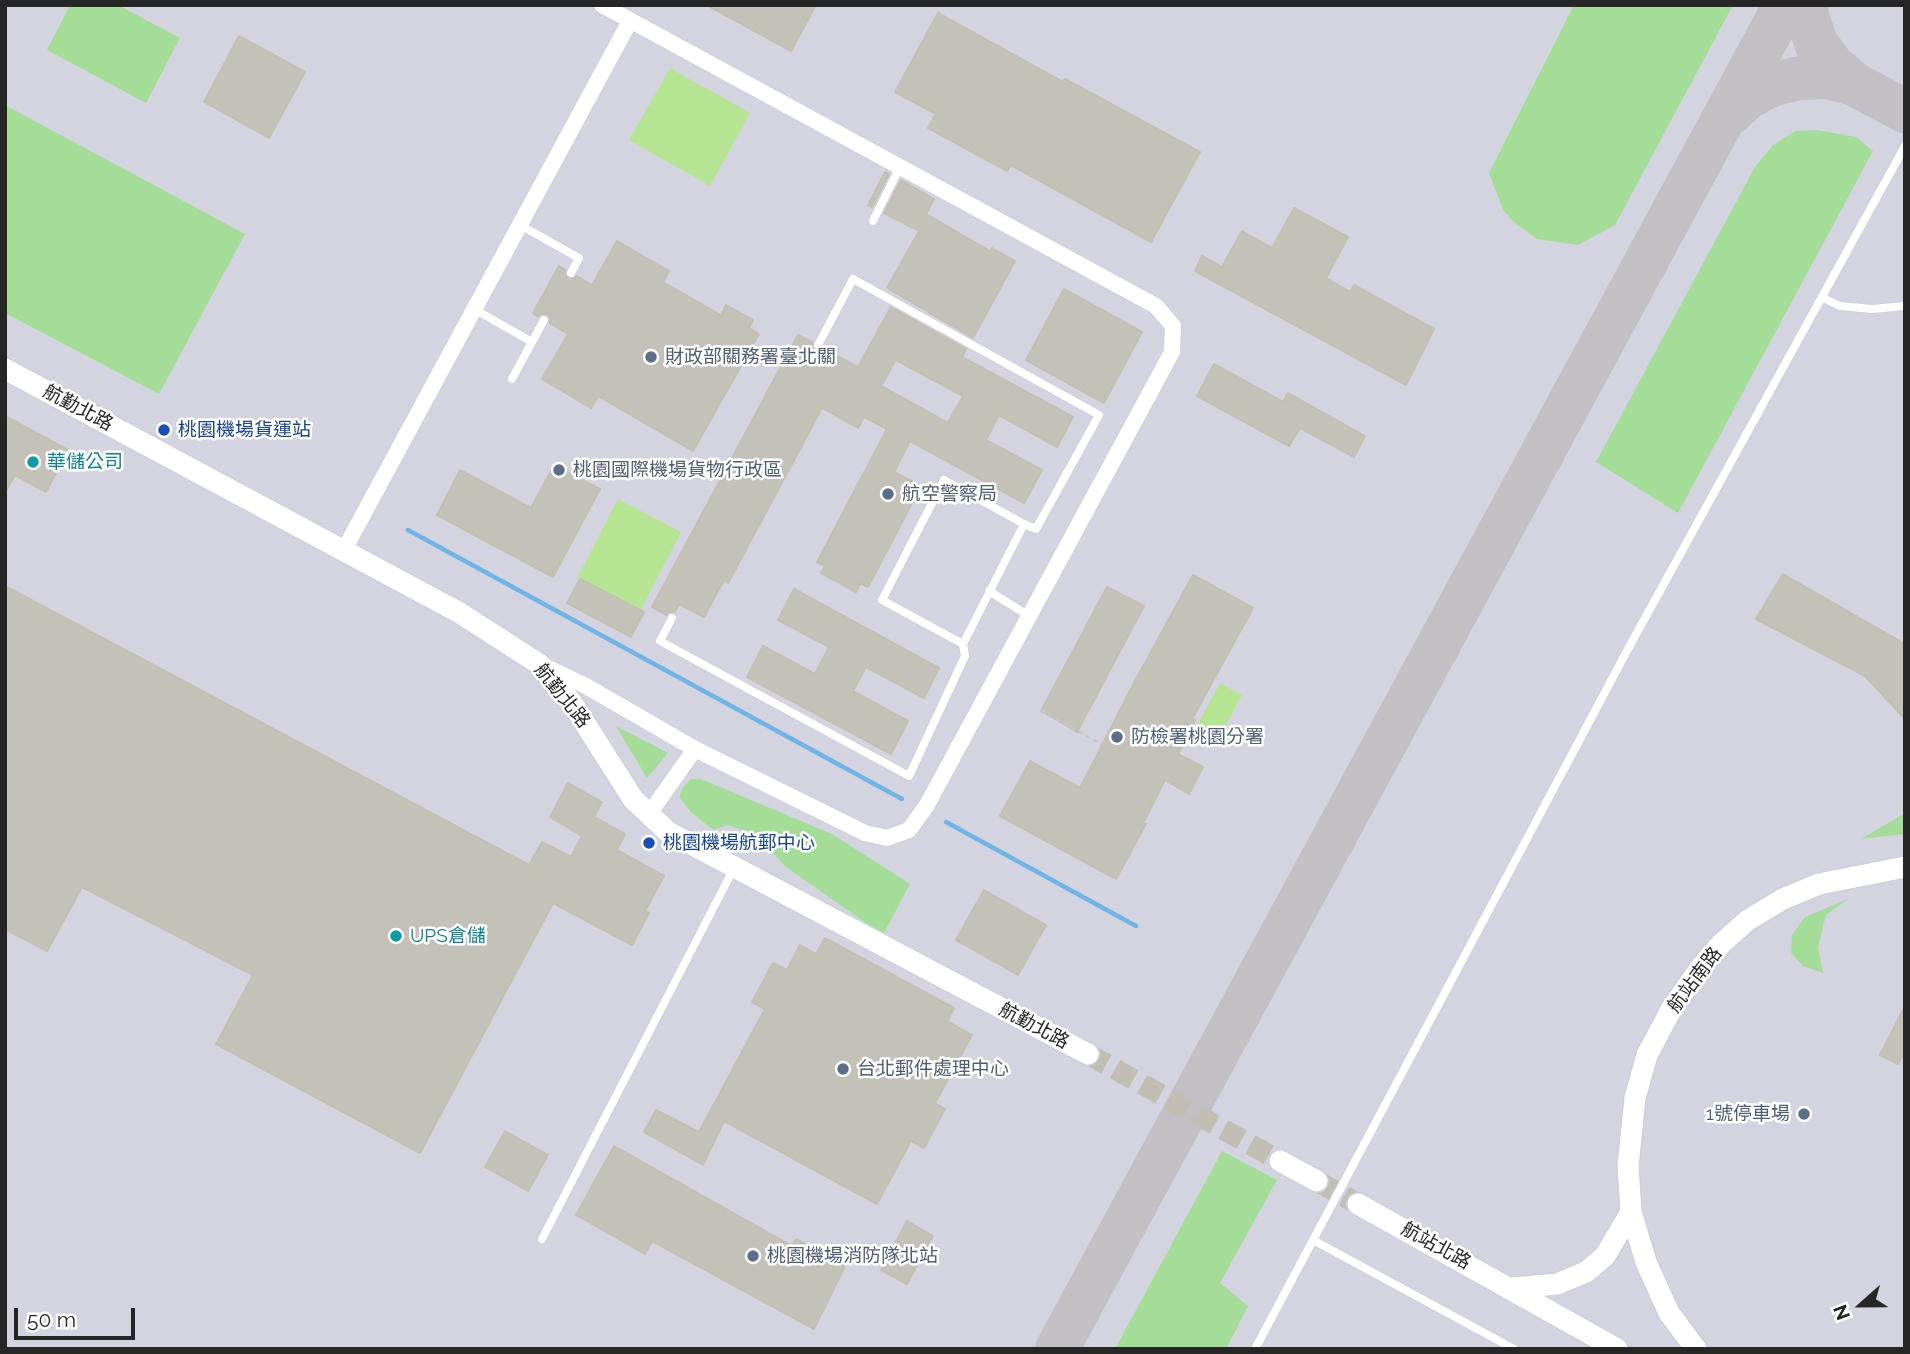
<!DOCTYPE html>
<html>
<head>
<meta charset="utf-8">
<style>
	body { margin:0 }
	#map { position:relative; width:1910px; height:1354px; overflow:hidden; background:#e9e4d8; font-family:Raleway,sans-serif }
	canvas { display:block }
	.frame { position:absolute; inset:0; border:7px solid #262626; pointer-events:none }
	.north { position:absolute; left:1826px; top:1270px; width:70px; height:70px; -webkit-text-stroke:5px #fff; paint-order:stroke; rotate:249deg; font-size:19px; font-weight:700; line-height:28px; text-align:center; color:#262626 }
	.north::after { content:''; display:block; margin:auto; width:24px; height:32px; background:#262626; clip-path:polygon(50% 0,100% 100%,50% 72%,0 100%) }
	.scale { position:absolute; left:14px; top:1308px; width:121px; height:32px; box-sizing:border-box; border:4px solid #262626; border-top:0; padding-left:9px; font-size:21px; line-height:24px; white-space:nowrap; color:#262626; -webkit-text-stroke:5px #fff; paint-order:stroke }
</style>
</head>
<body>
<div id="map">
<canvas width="1910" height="1354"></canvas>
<div class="frame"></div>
<div class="north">N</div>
<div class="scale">50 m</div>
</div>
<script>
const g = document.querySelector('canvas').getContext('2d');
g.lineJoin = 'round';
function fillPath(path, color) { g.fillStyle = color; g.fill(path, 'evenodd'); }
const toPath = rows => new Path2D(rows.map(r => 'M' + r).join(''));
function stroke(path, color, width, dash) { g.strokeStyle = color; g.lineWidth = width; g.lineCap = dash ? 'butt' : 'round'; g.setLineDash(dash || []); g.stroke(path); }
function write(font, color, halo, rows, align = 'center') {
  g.font = font + ' Raleway,"Noto Sans TC",sans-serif'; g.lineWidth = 5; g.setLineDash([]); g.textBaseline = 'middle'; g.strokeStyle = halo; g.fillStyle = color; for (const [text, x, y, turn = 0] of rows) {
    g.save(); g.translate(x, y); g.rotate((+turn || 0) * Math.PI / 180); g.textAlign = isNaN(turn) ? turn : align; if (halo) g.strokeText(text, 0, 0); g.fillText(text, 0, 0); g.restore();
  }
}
const airport = toPath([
	[5,5,1905,5,1905,1349,5,1349]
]);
const green = toPath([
	[70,5,118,5,180,38,146,103,47,50],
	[1574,5,1733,5,1615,225,1578,245,1537,239,1516,224,1503,210,1489,173],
	[5,105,245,234,159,394,5,313],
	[1817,130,1856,137,1873,151,1678,513,1596,462,1755,167,1773,145,1795,131],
	[616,726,668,753,647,778],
	[691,779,701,779,832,834,910,884,883,935,786,867,757,835,728,825,713,830,691,812,679,797,683,787],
	[1905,813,1905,834,1861,839],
	[1848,899,1826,915,1818,947,1823,973,1803,966,1791,953,1792,935,1805,917],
	[1222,1151,1277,1180,1220,1283,1248,1306,1226,1349,1115,1349]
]);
const pitch = toPath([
	[670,68,750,113,710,186,629,140],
	[618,499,681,532,640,611,577,578],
	[1220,683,1242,695,1215,745,1193,733]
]);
const stream = toPath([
	[408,530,902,799],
	[946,822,1136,926]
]);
const taxiway = toPath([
	[1806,5,1807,16,1816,43,1833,66,1854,84,1905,111],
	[1731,113,1747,98,1771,85,1799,78,1827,77,1854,84],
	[1057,1349,1785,5]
]);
const building = toPath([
	[707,5,816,5,791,51,707,5],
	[938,13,1063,82,1065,79,1200,152,1151,242,1011,165,1007,171,928,128,936,114,895,92,938,13],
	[239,36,305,72,269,138,204,102,239,36],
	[885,172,889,174,872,207,868,205,885,172],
	[901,180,934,199,926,214,990,251,992,248,1015,261,973,338,887,288,919,231,884,213,901,180],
	[1294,208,1348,237,1326,278,1350,292,1354,285,1434,329,1406,385,1195,271,1202,256,1222,267,1242,231,1272,248,1294,208],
	[617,241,669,271,663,282,721,315,726,305,753,320,749,328,759,334,693,451,598,396,591,408,542,379,568,334,550,323,548,315,543,314,538,317,533,313,559,266,565,270,567,278,572,279,577,276,592,285,617,241],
	[1064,289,1142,332,1104,403,1026,360,1064,289],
	[891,307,966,349,962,357,1073,417,1057,447,999,415,986,440,1042,470,1024,503,910,441,894,472,921,486,868,587,860,583,856,592,821,573,825,566,817,562,887,429,864,417,858,428,822,408,728,583,724,580,704,617,679,604,675,612,669,612,666,615,652,607,798,335,812,342,814,350,819,351,823,349,858,367,891,307],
	[896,360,963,396,948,423,881,386,896,360],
	[1214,364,1283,402,1288,393,1365,436,1354,457,1300,428,1289,446,1197,396,1214,364],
	[5,416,68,450,46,492,15,475,5,492,5,416],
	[554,465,600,489,553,577,437,515,460,470,531,508,554,465],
	[1783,574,1905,644,1905,719,1865,676,1756,619,1783,574],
	[1193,575,1253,608,1192,719,1195,720,1178,754,1203,767,1189,794,1165,780,1143,823,1146,824,1116,879,1000,816,1030,761,1080,788,1135,681,1193,575],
	[580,579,644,612,631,637,567,603,580,579],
	[5,586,529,865,542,842,571,857,582,836,550,817,568,783,602,802,594,817,625,834,617,850,664,876,645,911,649,913,632,945,553,903,420,1153,216,1044,253,975,82,887,47,951,5,929,5,586],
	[1107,587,1144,606,1077,732,1041,711,1107,587],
	[794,589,939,668,924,698,866,667,853,691,908,721,891,754,747,677,763,646,815,674,829,647,778,620,794,589],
	[984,890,1046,925,1018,975,956,940,984,890],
	[825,938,954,1008,947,1021,972,1035,935,1103,945,1109,924,1148,911,1141,877,1204,724,1121,703,1165,644,1132,656,1110,699,1132,765,1009,752,1002,773,963,787,970,800,945,816,954,825,938],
	[1905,1006,1905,1051,1898,1064,1880,1055,1905,1006],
	[505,1131,548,1155,528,1191,485,1167,505,1131],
	[614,1146,792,1246,796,1239,845,1266,814,1329,652,1241,645,1254,576,1215,614,1146],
	[907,1221,933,1236,907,1284,881,1270,907,1221]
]);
const secondaryTunnel = toPath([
	[1088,1054,1280,1161],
	[1317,1181,1358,1204]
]);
const path = toPath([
	[1041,711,1103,745]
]);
const lane = toPath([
	[873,221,900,167],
	[520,225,579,258,571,273],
	[1823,298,1840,306,1872,309,1905,306],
	[474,309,532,342,544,320],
	[818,345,853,279,1099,415,1036,529,1024,524],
	[512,379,532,342],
	[944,480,1024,524,963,644,882,600,944,480],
	[989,591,1029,616],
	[672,618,660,641,909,776,965,656,963,644],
	[542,1239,734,868],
	[1313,1240,1514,1349],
	[1255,1349,1628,649,1905,146]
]);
const street = toPath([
	[344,550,630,21],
	[544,666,586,686,695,749,865,833,887,838,909,830,927,805,1172,352,1173,326,1156,306,602,5],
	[649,814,695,749]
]);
const secondary = toPath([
	[5,369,460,613,539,664,572,703,633,799,668,832,1088,1054],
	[1280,1161,1317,1181],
	[1358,1204,1617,1349],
	[1513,1288,1557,1284,1586,1272,1605,1256,1631,1212],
	[1696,1349,1669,1313,1646,1262,1631,1212,1628,1166,1635,1098,1647,1055,1672,1008,1701,967,1722,943,1748,920,1783,899,1819,884,1905,867]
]);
const markers = [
	[651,357,7,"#5c6f8a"],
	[164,430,7,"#1a4fb4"],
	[33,462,7,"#0f9aa8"],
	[559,470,7,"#5c6f8a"],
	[888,494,7,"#5c6f8a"],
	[1117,737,7,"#5c6f8a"],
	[649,843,7,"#1a4fb4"],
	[396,936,7,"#0f9aa8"],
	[843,1069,7,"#5c6f8a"],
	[1804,1114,7,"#5c6f8a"],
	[753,1256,7,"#5c6f8a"]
];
const serviceNames = [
	["財政部關務署臺北關",665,357],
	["桃園國際機場貨物行政區",573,470],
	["航空警察局",902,494],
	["防檢署桃園分署",1131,737],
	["台北郵件處理中心",857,1069],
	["1號停車場",1790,1114,"right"],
	["桃園機場消防隊北站",767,1256]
];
const streetNames = [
	["航勤北路",78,408,28],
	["航勤北路",562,696,51],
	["航站南路",1695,980,-53],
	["航勤北路",1034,1026,28],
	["航站北路",1436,1246,29]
];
const transitNames = [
	["桃園機場貨運站",178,430],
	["桃園機場航郵中心",663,843]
];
const cultureNames = [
	["華儲公司",47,462],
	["UPS倉儲",410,936]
];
fillPath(airport, '#d4d4e1');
fillPath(green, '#a4dd97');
fillPath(pitch, '#b5e493');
stroke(stream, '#6fb4e6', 4.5);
stroke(taxiway, '#c2c0c4', 44);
fillPath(building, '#c4c1b8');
stroke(building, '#c3c0b2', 2);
stroke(secondaryTunnel, '#c2beb4', 21, [21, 10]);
stroke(lane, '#cecedf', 10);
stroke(street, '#cecedf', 18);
stroke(secondary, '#cecedf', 24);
stroke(path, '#c7c7c7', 2.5, [5, 3.5]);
stroke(lane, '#fff', 8);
stroke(street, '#fff', 16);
stroke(secondary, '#fff', 21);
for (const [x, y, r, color] of markers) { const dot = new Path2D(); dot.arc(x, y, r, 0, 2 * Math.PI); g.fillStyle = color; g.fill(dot); stroke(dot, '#fff', 2.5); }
write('19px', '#4e5e75', '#fff', serviceNames, 'left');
write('19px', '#262626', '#fff', streetNames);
write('19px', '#164399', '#fff', transitNames, 'left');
write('19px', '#0d838f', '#fff', cultureNames, 'left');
</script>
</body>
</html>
